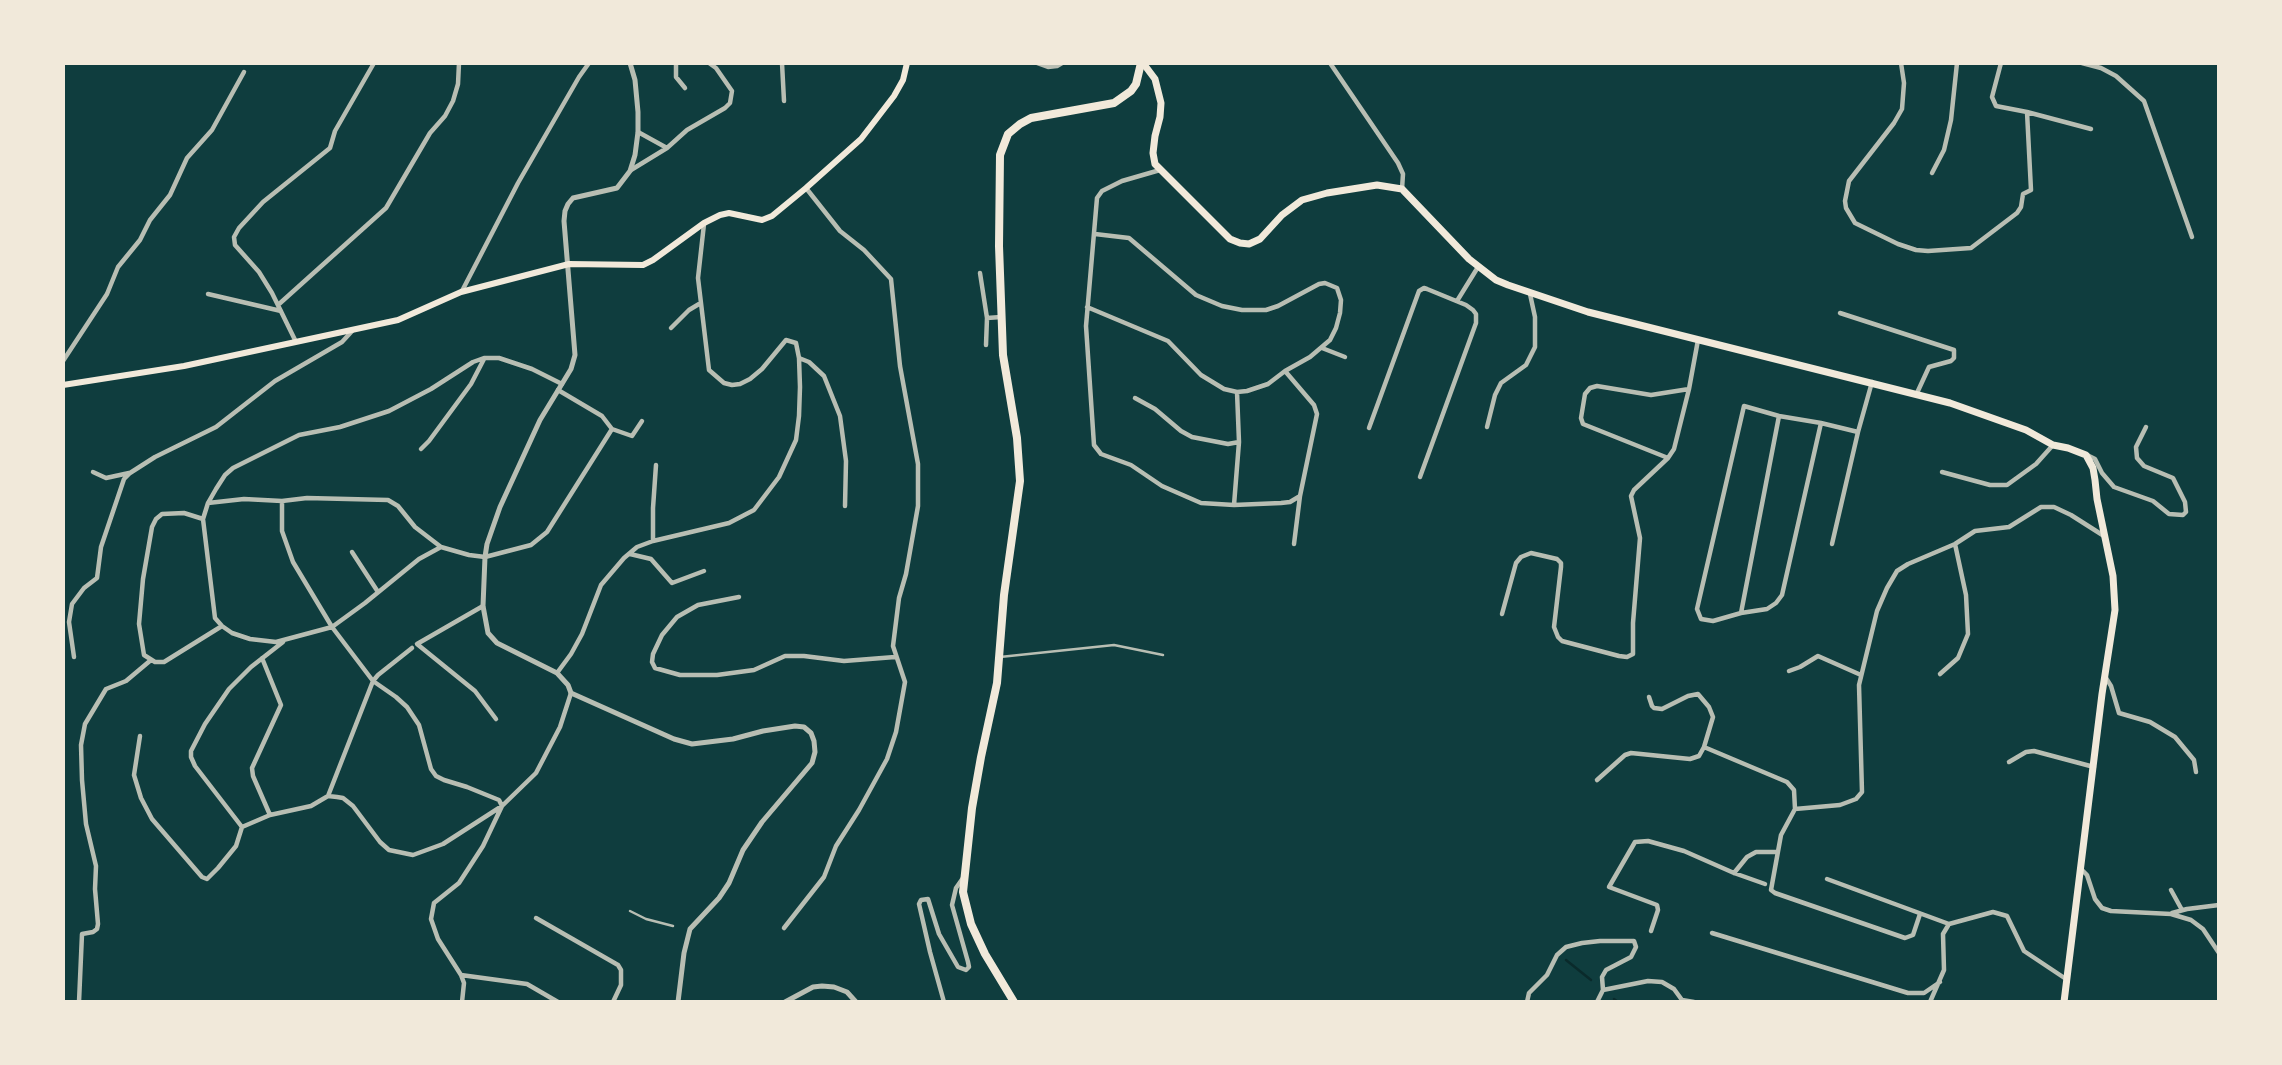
<!DOCTYPE html>
<html>
<head>
<meta charset="utf-8">
<style>
	body { margin:0 }
	#map { position:relative; width:2282px; height:1065px; overflow:hidden; background:#0f3d3e; font-family:Helvetica,sans-serif }
	canvas { display:block }
	.frame { position:absolute; inset:0; border:65px solid #f1e9da; pointer-events:none }
</style>
</head>
<body>
<div id="map">
<canvas width="2282" height="1065"></canvas>
<div class="frame"></div>
</div>
<script>
const g = document.querySelector('canvas').getContext('2d');
g.lineJoin = 'round';
const toPath = rows => new Path2D(rows.map(r => 'M' + r).join(''));
function stroke(path, color, width, dash) { g.strokeStyle = color; g.lineWidth = width; g.lineCap = dash ? 'butt' : 'round'; g.setLineDash(dash || []); g.stroke(path); }
const stream = toPath([
	[1566,960,1591,980],
	[1614,999,1618,1002]
]);
const service = toPath([
	[1000,657,1114,645,1163,655],
	[630,911,646,919,673,926]
]);
const minor = toPath([
	[676,63,676,77,685,88],
	[782,63,784,101],
	[1037,63,1048,67,1057,66,1062,63],
	[1330,63,1398,163,1403,174,1402,189],
	[1901,63,1904,83,1902,109,1894,123,1849,181,1845,201,1846,208,1855,223,1898,244,1916,250,1928,251,1971,248,2017,213,2021,207,2023,194,2031,190,2027,112],
	[2001,63,1992,97,1996,106,2027,112,2091,129],
	[2082,63,2101,68,2116,76,2144,101,2192,237],
	[667,148,687,130,725,108,730,103,732,91,716,68,709,63],
	[631,170,667,148,638,132],
	[1160,170,1122,181,1102,191,1097,198,1086,326,1094,445,1101,454,1131,465,1162,486,1201,503,1234,505,1281,503,1290,502,1300,496],
	[1932,173,1944,150,1951,120,1957,63],
	[980,273,987,318,1001,317],
	[462,291,518,183,579,77,589,63],
	[208,294,281,311],
	[1457,301,1478,267],
	[278,305,386,208,430,133,445,116,453,101,458,84,459,63],
	[1087,307,1168,341,1201,375,1224,389,1237,392,1247,391,1268,384,1285,371,1310,357,1330,340,1336,328,1340,313,1341,300,1337,288,1325,283,1319,284,1278,306,1266,310,1242,310,1222,306,1196,295,1129,238,1095,234],
	[1840,313,1954,350,1954,358,1951,361,1929,367,1917,393],
	[671,328,689,310,699,304],
	[296,342,272,293,259,272,235,245,234,237,239,228,263,202,330,148,335,131,374,63],
	[986,345,987,318],
	[1322,348,1345,357],
	[799,358,809,362,824,376,840,416,846,461,845,506],
	[63,361,107,294,118,267,140,240,150,220,170,195,187,158,212,130,244,72],
	[1285,371,1314,405,1317,414,1300,496,1294,544],
	[558,390,602,416,612,429,632,436,642,421],
	[1135,398,1155,409,1181,431,1192,437,1228,444,1239,442],
	[1821,423,1782,595,1776,603,1767,609,1741,613,1713,621,1701,619,1697,609,1744,406,1779,416,1821,423,1858,432,1872,382],
	[1487,427,1495,395,1501,383,1526,365,1535,347,1535,317,1530,294],
	[1369,428,1419,291,1424,288,1427,289,1466,305,1473,310,1476,314,1476,323,1420,477],
	[421,449,429,441,471,384,484,359],
	[2087,455,2095,459,2102,473,2114,487,2153,501,2169,514,2183,515,2186,512,2185,502,2173,478,2144,466,2137,458,2136,447,2146,427],
	[1668,458,1583,424,1581,418,1585,394,1590,388,1597,386,1651,395,1689,389],
	[93,472,106,478,129,473],
	[1942,472,1990,485,2007,485,2036,464,2053,445],
	[208,503,244,499,282,501,307,498,388,500,398,506,415,527,441,547,469,555,485,557,531,545,547,532,612,429],
	[1234,505,1239,442,1237,392],
	[203,519,184,513,162,514,156,519,152,527,143,579,139,624,144,655,155,662,164,662,222,626],
	[653,541,653,508,656,465],
	[1832,544,1858,432],
	[441,547,419,559,365,603,332,627,276,642,250,639,232,633,222,626,215,618,203,519,208,503,216,489,225,475,233,468,299,435,340,427,389,411,431,389,473,362,484,358,499,358,532,369,562,384],
	[352,552,378,592],
	[630,554,651,559,672,583,704,571],
	[739,597,698,605,677,617,662,635,653,654,652,662,655,668,680,675,717,675,754,670,785,656,804,656,844,661,895,657],
	[483,606,417,644,475,691,496,719],
	[1741,613,1779,416],
	[1502,614,1516,563,1521,557,1531,553,1557,559,1561,563,1561,567,1554,627,1558,637,1562,641,1619,656,1627,657,1633,654,1633,623,1640,538,1631,496,1634,490,1668,458,1674,449,1689,389,1698,340],
	[74,657,69,622,72,604,84,588,97,578,101,547,124,479,130,473,155,457,216,427,275,381,342,342,353,330],
	[262,658,281,705,252,768,253,776,270,815],
	[1789,671,1800,667,1818,656,1861,675],
	[557,673,571,654,582,634,601,585,624,558,637,547,653,541,729,523,754,510,779,477,796,440,799,416,800,387,799,358,796,343,786,340,762,369,750,379,740,384,732,385,724,383,709,370,698,278,704,224],
	[1940,674,1958,658,1968,634,1966,595,1955,544],
	[2106,678,2111,686,2119,713,2150,722,2175,737,2194,760,2196,772],
	[1649,697,1652,706,1654,708,1662,709,1688,696,1698,694,1709,707,1713,717,1704,747],
	[140,736,134,775,141,798,152,819,202,877,207,879,218,868,236,846,242,827],
	[2009,762,2026,752,2034,751,2094,767],
	[1597,780,1625,755,1631,753,1690,759,1699,756,1704,747,1787,782,1794,790,1795,809],
	[328,796,373,681,378,675,412,648],
	[242,827,270,815,311,806,328,796,337,797,343,798,353,806,380,842,389,850,413,855,443,844,502,806,499,800,467,787,444,780,436,776,431,769,419,725,407,707,396,697,373,681,332,627,293,562,282,531,282,501],
	[242,827,195,766,191,757,191,751,205,724,229,689,251,667,283,642],
	[2082,870,2087,875,2095,899,2102,908,2111,911,2171,914,2191,920,2203,929,2219,953],
	[1734,873,1747,857,1756,852,1777,852],
	[1827,879,1949,924],
	[2171,890,2182,910],
	[2172,913,2187,909,2219,905],
	[1920,914,1913,935,1905,938,1775,893,1771,890,1781,835,1795,809,1840,805,1856,799,1862,792,1859,685,1877,611,1887,588,1897,571,1908,564,1955,544,1975,531,2009,527,2041,507,2054,507,2071,515,2104,536],
	[536,918,618,965,621,970,621,985,613,1002],
	[784,928,824,877,836,846,859,810,887,759,896,732,905,682,893,646,899,598,906,574,918,506,918,464,900,366,891,279,864,250,840,231,806,188],
	[1651,931,1658,910,1657,905,1609,887,1635,842,1648,841,1684,851,1734,873,1765,884],
	[1712,933,1908,993,1924,993,1940,982],
	[461,975,527,984,558,1002],
	[79,1002,82,934,93,932,97,929,98,924,95,889,96,866,86,824,82,780,81,745,85,724,106,689,126,681,151,660],
	[462,1002,464,983,461,975,438,939,431,919,434,903,459,883,483,846,502,806,536,773,560,727,571,693],
	[944,1002,930,952,919,904,921,900,928,899,939,934,958,967,966,970,969,967,968,962,952,905,956,888,963,878],
	[1527,1002,1529,993,1547,975,1557,955,1566,947,1582,943,1600,941,1634,941,1636,947,1631,957,1606,970,1602,977,1603,990],
	[1597,1002,1603,990,1648,981,1662,982,1674,989,1682,1000,1694,1002],
	[1930,1002,1944,970,1943,934,1949,924,1993,912,2007,916,2024,951,2066,979]
]);
const tertiary = toPath([
	[630,63,635,80,638,112,638,132,635,155,630,171,617,188,573,198,568,204,565,211,564,221,575,355,571,369,540,420,500,507,487,544,485,557,483,606,488,633,497,643,557,673,568,685,571,693,674,739,692,744,733,739,763,731,795,726,804,727,811,733,814,741,815,752,812,763,762,822,743,850,729,883,719,898,690,929,684,953,678,1002],
	[785,1002,813,987,822,986,834,987,847,992,856,1002]
]);
const secondary = toPath([
	[63,385,184,366,398,320,461,292,569,264,643,265,653,260,704,223,720,215,729,213,762,220,772,216,806,188,861,139,894,96,903,80,907,63]
]);
const primary = toPath([
	[1143,63,1155,79,1161,103,1160,117,1155,136,1153,153,1155,164,1230,239,1240,243,1249,244,1260,239,1282,215,1302,200,1327,193,1377,185,1402,189,1469,259,1496,280,1508,285,1588,312,1950,403,2026,430,2053,445,2068,448,2086,455,2093,468,2095,480,2097,499,2113,576,2115,610,2102,694,2064,1002]
]);
const trunk = toPath([
	[1014,1002,985,954,971,924,963,892,972,808,981,757,997,683,1004,595,1020,481,1017,438,1003,355,999,246,1000,155,1008,134,1020,124,1031,118,1114,103,1131,91,1136,84,1141,63]
]);
stroke(stream, '#0a2a2b', 2.5);
stroke(service, '#b8beb3', 2.5);
stroke(minor, '#b8beb3', 4.5);
stroke(tertiary, '#b8beb3', 5);
stroke(secondary, '#f1e9da', 6);
stroke(primary, '#f1e9da', 7);
stroke(trunk, '#f1e9da', 8);
</script>
</body>
</html>
